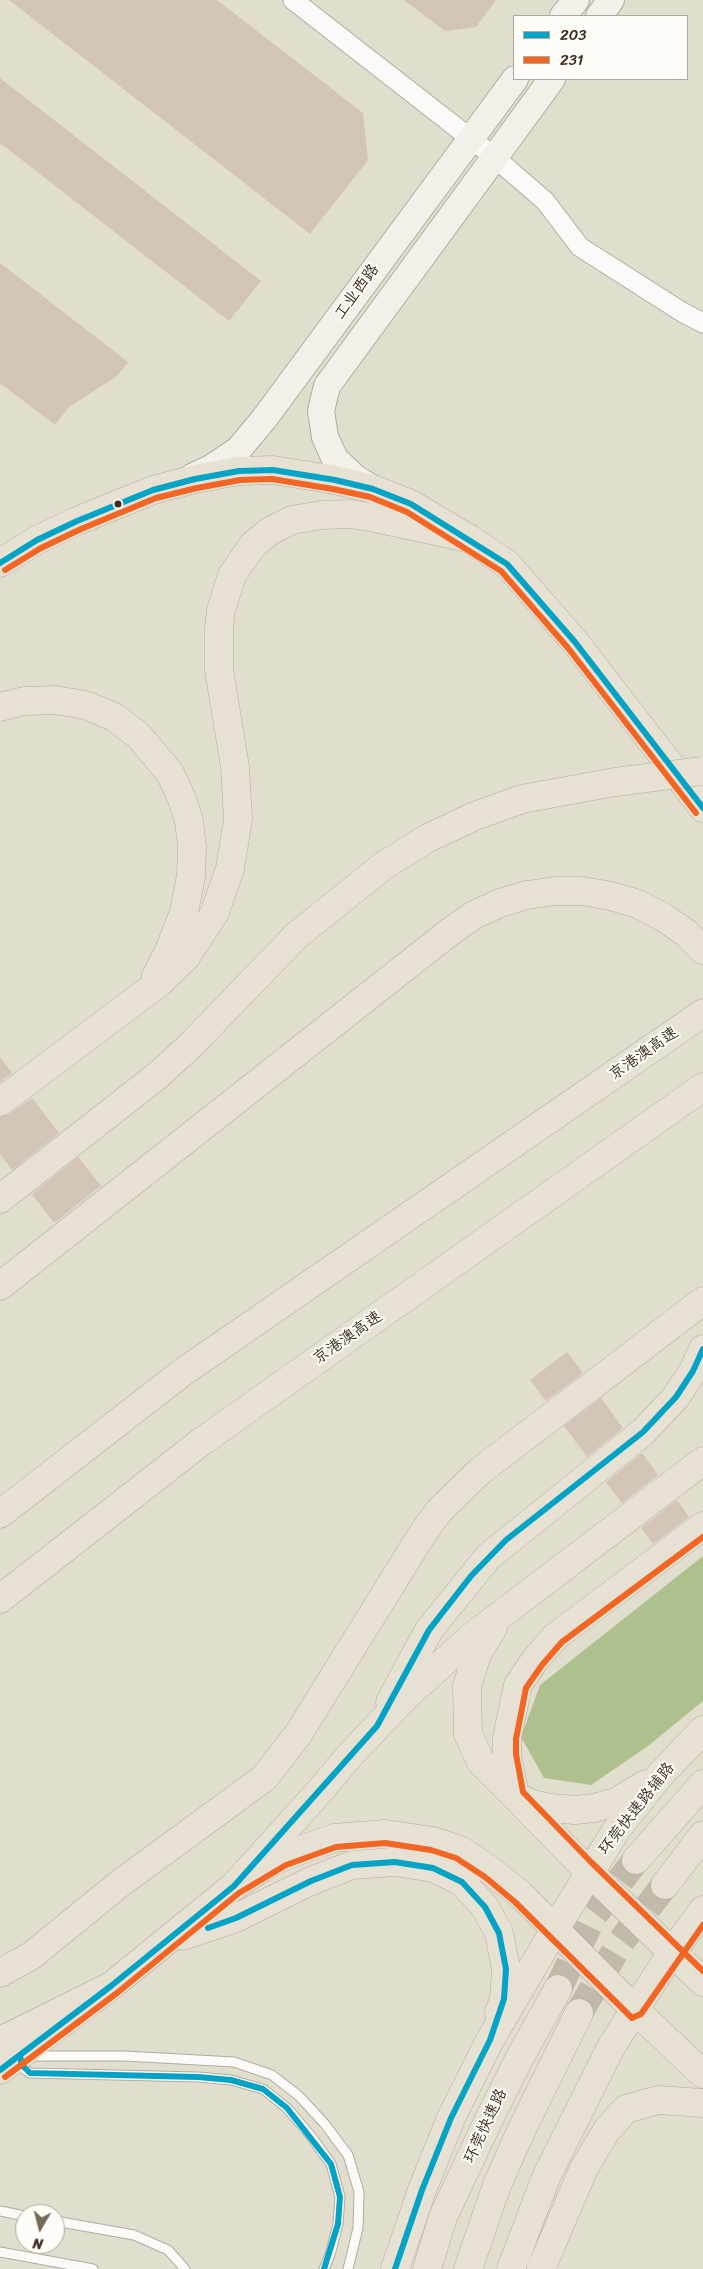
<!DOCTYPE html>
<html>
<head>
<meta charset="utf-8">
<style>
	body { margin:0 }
	#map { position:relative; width:703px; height:2269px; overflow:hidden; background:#e2decd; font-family:Sriracha,sans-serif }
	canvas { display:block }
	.legend { position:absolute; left:513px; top:15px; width:175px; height:65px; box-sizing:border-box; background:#fdfcf7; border:1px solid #afa8a0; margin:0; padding:6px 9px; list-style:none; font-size:15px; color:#3b2a1e }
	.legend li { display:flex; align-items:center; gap:10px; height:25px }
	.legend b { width:25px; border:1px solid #afa8a0 }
	.north { position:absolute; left:15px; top:2204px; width:50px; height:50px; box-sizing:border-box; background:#fdfcf7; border:1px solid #afa8a0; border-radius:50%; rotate:188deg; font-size:14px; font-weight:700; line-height:20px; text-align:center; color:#3b2a1e }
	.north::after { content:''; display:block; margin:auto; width:18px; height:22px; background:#75695b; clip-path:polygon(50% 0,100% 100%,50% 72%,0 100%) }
</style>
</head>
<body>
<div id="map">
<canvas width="703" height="2269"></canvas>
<ul class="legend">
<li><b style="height:6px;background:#03a3c5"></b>203</li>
<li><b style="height:6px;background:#f26522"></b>231</li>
</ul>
<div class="north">N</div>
</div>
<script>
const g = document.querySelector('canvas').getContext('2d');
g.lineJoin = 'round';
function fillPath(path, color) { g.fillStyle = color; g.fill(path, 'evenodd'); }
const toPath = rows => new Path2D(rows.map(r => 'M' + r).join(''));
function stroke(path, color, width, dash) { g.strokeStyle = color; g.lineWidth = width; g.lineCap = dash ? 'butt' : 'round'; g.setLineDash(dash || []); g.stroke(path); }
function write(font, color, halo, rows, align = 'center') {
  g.font = font + ' Sriracha,"LXGW WenKai TC",sans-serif'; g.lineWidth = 4; g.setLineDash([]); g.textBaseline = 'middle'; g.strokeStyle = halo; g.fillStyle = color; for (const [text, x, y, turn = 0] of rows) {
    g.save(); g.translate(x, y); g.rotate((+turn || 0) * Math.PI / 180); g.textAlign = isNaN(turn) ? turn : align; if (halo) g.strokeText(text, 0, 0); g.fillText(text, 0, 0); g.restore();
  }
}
const forest = toPath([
	[703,1556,703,1701,648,1746,591,1785,544,1778,521,1737,540,1685]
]);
const building = toPath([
	[9,0,217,0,363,113,368,160,310,234],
	[404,0,496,0,476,27,445,31],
	[0,78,261,281,229,321,0,143],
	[0,263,128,362,117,376,69,407,55,425,0,383],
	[0,1057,12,1073,0,1082],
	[32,1098,59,1133,12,1170,0,1154,0,1117,9,1114],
	[78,1157,101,1186,54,1223,32,1194],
	[567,1352,583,1373,546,1401,530,1380],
	[601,1398,623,1428,587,1457,564,1426],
	[642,1453,658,1475,622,1503,606,1482],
	[677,1500,689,1517,653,1544,641,1528]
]);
const highwayTunnel = toPath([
	[558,1989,593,1916,636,1860],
	[579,2013,620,1943,665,1885]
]);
const lane = toPath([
	[30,2056,125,2056,234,2062,272,2075,299,2096,324,2123,348,2155,359,2192,358,2228,348,2269],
	[20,2059,24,2069,30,2073,198,2077,231,2080,263,2089,287,2108,310,2135,331,2164,340,2197,338,2224,330,2255,324,2269],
	[0,2211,25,2216],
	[55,2221,134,2235,168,2250,185,2269],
	[0,2252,93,2269]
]);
const street = toPath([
	[293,0,493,156,545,201,580,247,682,312,703,323]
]);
const secondary = toPath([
	[563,16,576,0],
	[599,16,611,0],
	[192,477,211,468,238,450,264,419,515,79],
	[373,489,354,477,335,459,325,437,321,411,327,386,552,79]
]);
const primary = toPath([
	[0,563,37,540,77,521,153,490,195,479,239,471,273,470,335,480,373,489,411,504,468,538,507,564,575,642,703,808],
	[703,1526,556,1636,535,1660,518,1685,507,1738,507,1755,515,1796,585,1868,703,1982],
	[519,1798,532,1804,551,1808,575,1810,594,1808,616,1802,646,1784],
	[183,1936,236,1918,311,1881,352,1865,395,1862,433,1868,462,1882,485,1907,499,1933,506,1969,504,1999,499,2013],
	[0,2070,111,1986,234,1886,263,1867,282,1857,334,1838,385,1834,433,1841,460,1850,490,1870,521,1895,634,2009,703,2074],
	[395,2269,422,2190,451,2118,490,2040,555,1929,617,1829,660,1775,703,1730],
	[511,2269,547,2175,611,2047,672,1952,703,1910],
	[541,2269,584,2168,607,2130,626,2109,658,2100,703,2103]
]);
const highway = toPath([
	[0,707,24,701,55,700,85,705,114,717,138,735,170,773,182,799,189,821,192,847,191,876,184,912,169,951,156,976],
	[0,1102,160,982,185,958,214,914,230,869,238,819,235,767,219,670,219,629,221,610,232,575,253,545,270,531,292,520,321,515,351,514,380,519,468,538],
	[0,1199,157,1076,190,1046,297,935,383,866],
	[0,1286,451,931,474,915,500,903,527,895,555,891,583,891,611,896,638,904,663,917,686,933,703,950],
	[0,1514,183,1372,703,1013],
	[0,1599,201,1442,703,1087],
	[493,1628,477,1654,467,1686,468,1734,481,1762,515,1796],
	[390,1702,429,1630,488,1557,643,1432,676,1397,693,1371,703,1349],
	[636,1860,703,1784],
	[665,1885,703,1835],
	[234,1886,319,1792,350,1755,405,1697,473,1636,703,1461],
	[0,1973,31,1956,118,1885,264,1778,297,1736,423,1533,439,1511,480,1471,703,1301],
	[0,2041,111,1986],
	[427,2269,443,2217,491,2115,519,2059,558,1989],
	[468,2269,497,2185,521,2131,579,2013]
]);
const highwayBridge = toPath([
	[383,866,428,838,475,816,522,799,615,782,703,771]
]);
const bus1 = toPath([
	[0,563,37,540,77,521,153,490,195,479,239,471,273,470,335,480,373,489,411,504,507,564,575,642,703,808],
	[208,1928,236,1918,311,1881,352,1865,395,1862,433,1868,462,1882,485,1907,499,1933,506,1969,504,1999,490,2040,451,2118,422,2190,395,2269],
	[20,2056,22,2065,30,2073,198,2077,231,2080,263,2089,287,2108,331,2164,340,2197,338,2224,324,2269],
	[0,2070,111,1986,234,1886,377,1726,429,1630,471,1576,506,1540,643,1432,676,1397,693,1371,703,1349]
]);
const bus2 = toPath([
	[5,570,41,548,81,529,156,498,197,488,240,480,272,479,333,489,370,497,407,512,501,571,568,648,696,813],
	[703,1537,562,1642,542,1665,526,1688,516,1739,516,1754,523,1792,591,1862,703,1971],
	[5,2077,117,1993,239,1893,286,1865,336,1847,385,1843,431,1850,456,1858,485,1877,515,1902,632,2018,641,2014,703,1925]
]);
const markers = [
	[118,504,4.5,"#3b2a1e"]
];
const streetNames = [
	["工业西路",357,292,-54],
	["京港澳高速",644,1054,-35],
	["京港澳高速",348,1338,-35],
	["环莞快速路辅路",637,1809,-52],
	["环莞快速路",486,2126,-65]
];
fillPath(forest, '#afc08f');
fillPath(building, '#d2c5b7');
stroke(highwayTunnel, '#c1baaa', 28, [28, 14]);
stroke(lane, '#b0aca0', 11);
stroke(street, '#b0aca0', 21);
stroke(secondary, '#b0aca0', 28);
stroke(primary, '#b0aca0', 29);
stroke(highway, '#b0aca0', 29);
stroke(lane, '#fbfaf8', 9);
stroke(street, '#fbfaf8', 19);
stroke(secondary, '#f3f0e9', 26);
stroke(primary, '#e7e1d4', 28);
stroke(highway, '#e7e1d4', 28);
stroke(highwayBridge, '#b0aca0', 29, []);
stroke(highwayBridge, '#e7e1d4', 28);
stroke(bus1, '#03a3c5', 6);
stroke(bus2, '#f26522', 6);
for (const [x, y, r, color] of markers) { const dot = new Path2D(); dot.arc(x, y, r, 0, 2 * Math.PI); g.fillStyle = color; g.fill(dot); stroke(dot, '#fdfcf7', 2); }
write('16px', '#3b2a1e', '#fdfcf7', streetNames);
</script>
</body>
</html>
